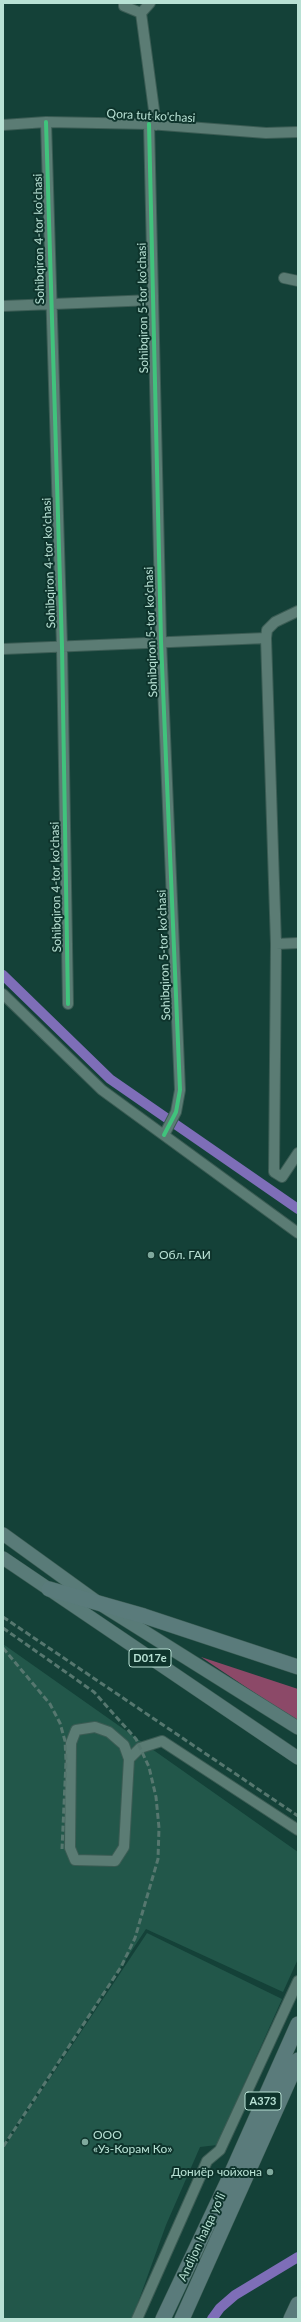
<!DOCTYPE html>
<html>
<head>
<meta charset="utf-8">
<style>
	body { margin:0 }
	#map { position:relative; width:301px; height:2322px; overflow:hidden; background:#144138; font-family:Lato,sans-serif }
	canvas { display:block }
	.frame { position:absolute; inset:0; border:4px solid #b8e1d4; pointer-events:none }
</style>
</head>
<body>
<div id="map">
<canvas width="301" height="2322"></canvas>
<div class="frame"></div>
</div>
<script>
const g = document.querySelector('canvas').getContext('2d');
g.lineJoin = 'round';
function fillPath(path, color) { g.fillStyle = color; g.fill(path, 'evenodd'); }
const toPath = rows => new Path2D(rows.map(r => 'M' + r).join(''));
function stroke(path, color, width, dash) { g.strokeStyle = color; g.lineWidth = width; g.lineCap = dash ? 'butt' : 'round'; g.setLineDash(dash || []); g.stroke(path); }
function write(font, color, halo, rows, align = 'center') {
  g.font = font + ' Lato,sans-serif'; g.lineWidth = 4; g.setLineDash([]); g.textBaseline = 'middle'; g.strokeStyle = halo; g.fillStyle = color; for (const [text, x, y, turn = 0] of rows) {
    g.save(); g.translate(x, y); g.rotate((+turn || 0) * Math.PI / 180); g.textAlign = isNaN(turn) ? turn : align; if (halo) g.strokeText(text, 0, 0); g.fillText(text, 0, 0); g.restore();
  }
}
const built = toPath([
	[3,1644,298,1852,298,1959,283,1992,146,1929,3,2145],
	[147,1933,282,1999,217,2145,200,2147,166,2225,132,2319,3,2319,3,2149]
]);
const green = toPath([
	[201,1657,298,1689,298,1722]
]);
const canal = toPath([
	[3,975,110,1079,298,1209],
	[212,2319,220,2308,235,2295,298,2257]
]);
const minor = toPath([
	[124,3,124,6,141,13,156,125],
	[141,13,150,3],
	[46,122,62,647,68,1004],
	[149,124,161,641,180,1090,176,1112,164,1135],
	[3,125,46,122,149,124,266,133,298,132],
	[284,278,298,281],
	[3,306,153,300],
	[298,611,275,622,267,630,266,638,276,944,274,1172,282,1177,298,1153],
	[3,649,266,638],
	[276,944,298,943],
	[3,994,102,1090,298,1233],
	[129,1759,124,1745,109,1732,95,1727,76,1730,71,1743,70,1848,75,1860,115,1861,124,1847,129,1759,140,1748,162,1741,298,1830],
	[137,2319,207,2161,220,2150,298,1981]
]);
const major = toPath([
	[3,1534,97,1602,298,1728],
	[3,1558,298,1758]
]);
const highway = toPath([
	[49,1589,144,1616,298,1667],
	[163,2319,229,2179,298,2024],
	[182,2319,298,2060],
	[291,2319,298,2304]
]);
const rail = toPath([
	[3,1617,298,1816],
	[3,1628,94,1692,136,1739,149,1767,156,1797,159,1828,158,1859,135,1938,121,1967,3,2147],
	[3,1648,50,1704,60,1723,65,1741,66,1761,62,1849]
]);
const cycleway = toPath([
	[46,122,62,647,68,1004],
	[149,124,161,641,180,1090,176,1112,164,1135]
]);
const markers = [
	[151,1255,4,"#7fa99d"],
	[85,2142,4,"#7fa99d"],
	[270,2172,4,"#7fa99d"]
];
const shields = [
	[150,1658,42],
	[263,2101,36]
];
const shieldNames = [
	["D017e",150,1658],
	["A373",263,2101]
];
const streetNames = [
	["Qora tut ko'chasi",151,116,3],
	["Sohibqiron 4-tor ko'chasi",39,239,-91],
	["Sohibqiron 5-tor ko'chasi",143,308,-91],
	["Sohibqiron 4-tor ko'chasi",49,563,-92],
	["Sohibqiron 5-tor ko'chasi",151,632,-92],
	["Sohibqiron 4-tor ko'chasi",56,887,-91],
	["Sohibqiron 5-tor ko'chasi",164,955,-92],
	["Andijon halqa yo‘li",202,2237,-65]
];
const poiNames = [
	["Обл. ГАИ",159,1255],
	["ООО",93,2135],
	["«Уз-Корам Ко»",93,2149],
	["Дониёр чойхона",262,2172,"right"]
];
fillPath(built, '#22574a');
fillPath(green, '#8c4968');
stroke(canal, '#7e6eb8', 10);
stroke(minor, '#3b5c54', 12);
stroke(major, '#3b5c54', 14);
stroke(highway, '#3b5c54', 16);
stroke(minor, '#5b7c74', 10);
stroke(major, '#597b78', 13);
stroke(highway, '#5a7b7b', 15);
stroke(rail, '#56776f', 3, [6, 3]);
stroke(cycleway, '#40c37c', 4);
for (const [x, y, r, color] of markers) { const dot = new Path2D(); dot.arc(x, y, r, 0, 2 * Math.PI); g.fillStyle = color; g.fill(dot); stroke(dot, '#0e342c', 1.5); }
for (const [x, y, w] of shields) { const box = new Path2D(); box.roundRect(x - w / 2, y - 9, w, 18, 3); g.fillStyle = '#0e342c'; g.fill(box); stroke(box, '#b8e1d4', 1); }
write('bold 11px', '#b8e1d4', null, shieldNames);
write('12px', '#b8e1d4', '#0e342c', streetNames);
write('12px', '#b8e1d4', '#0e342c', poiNames, 'left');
</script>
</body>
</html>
